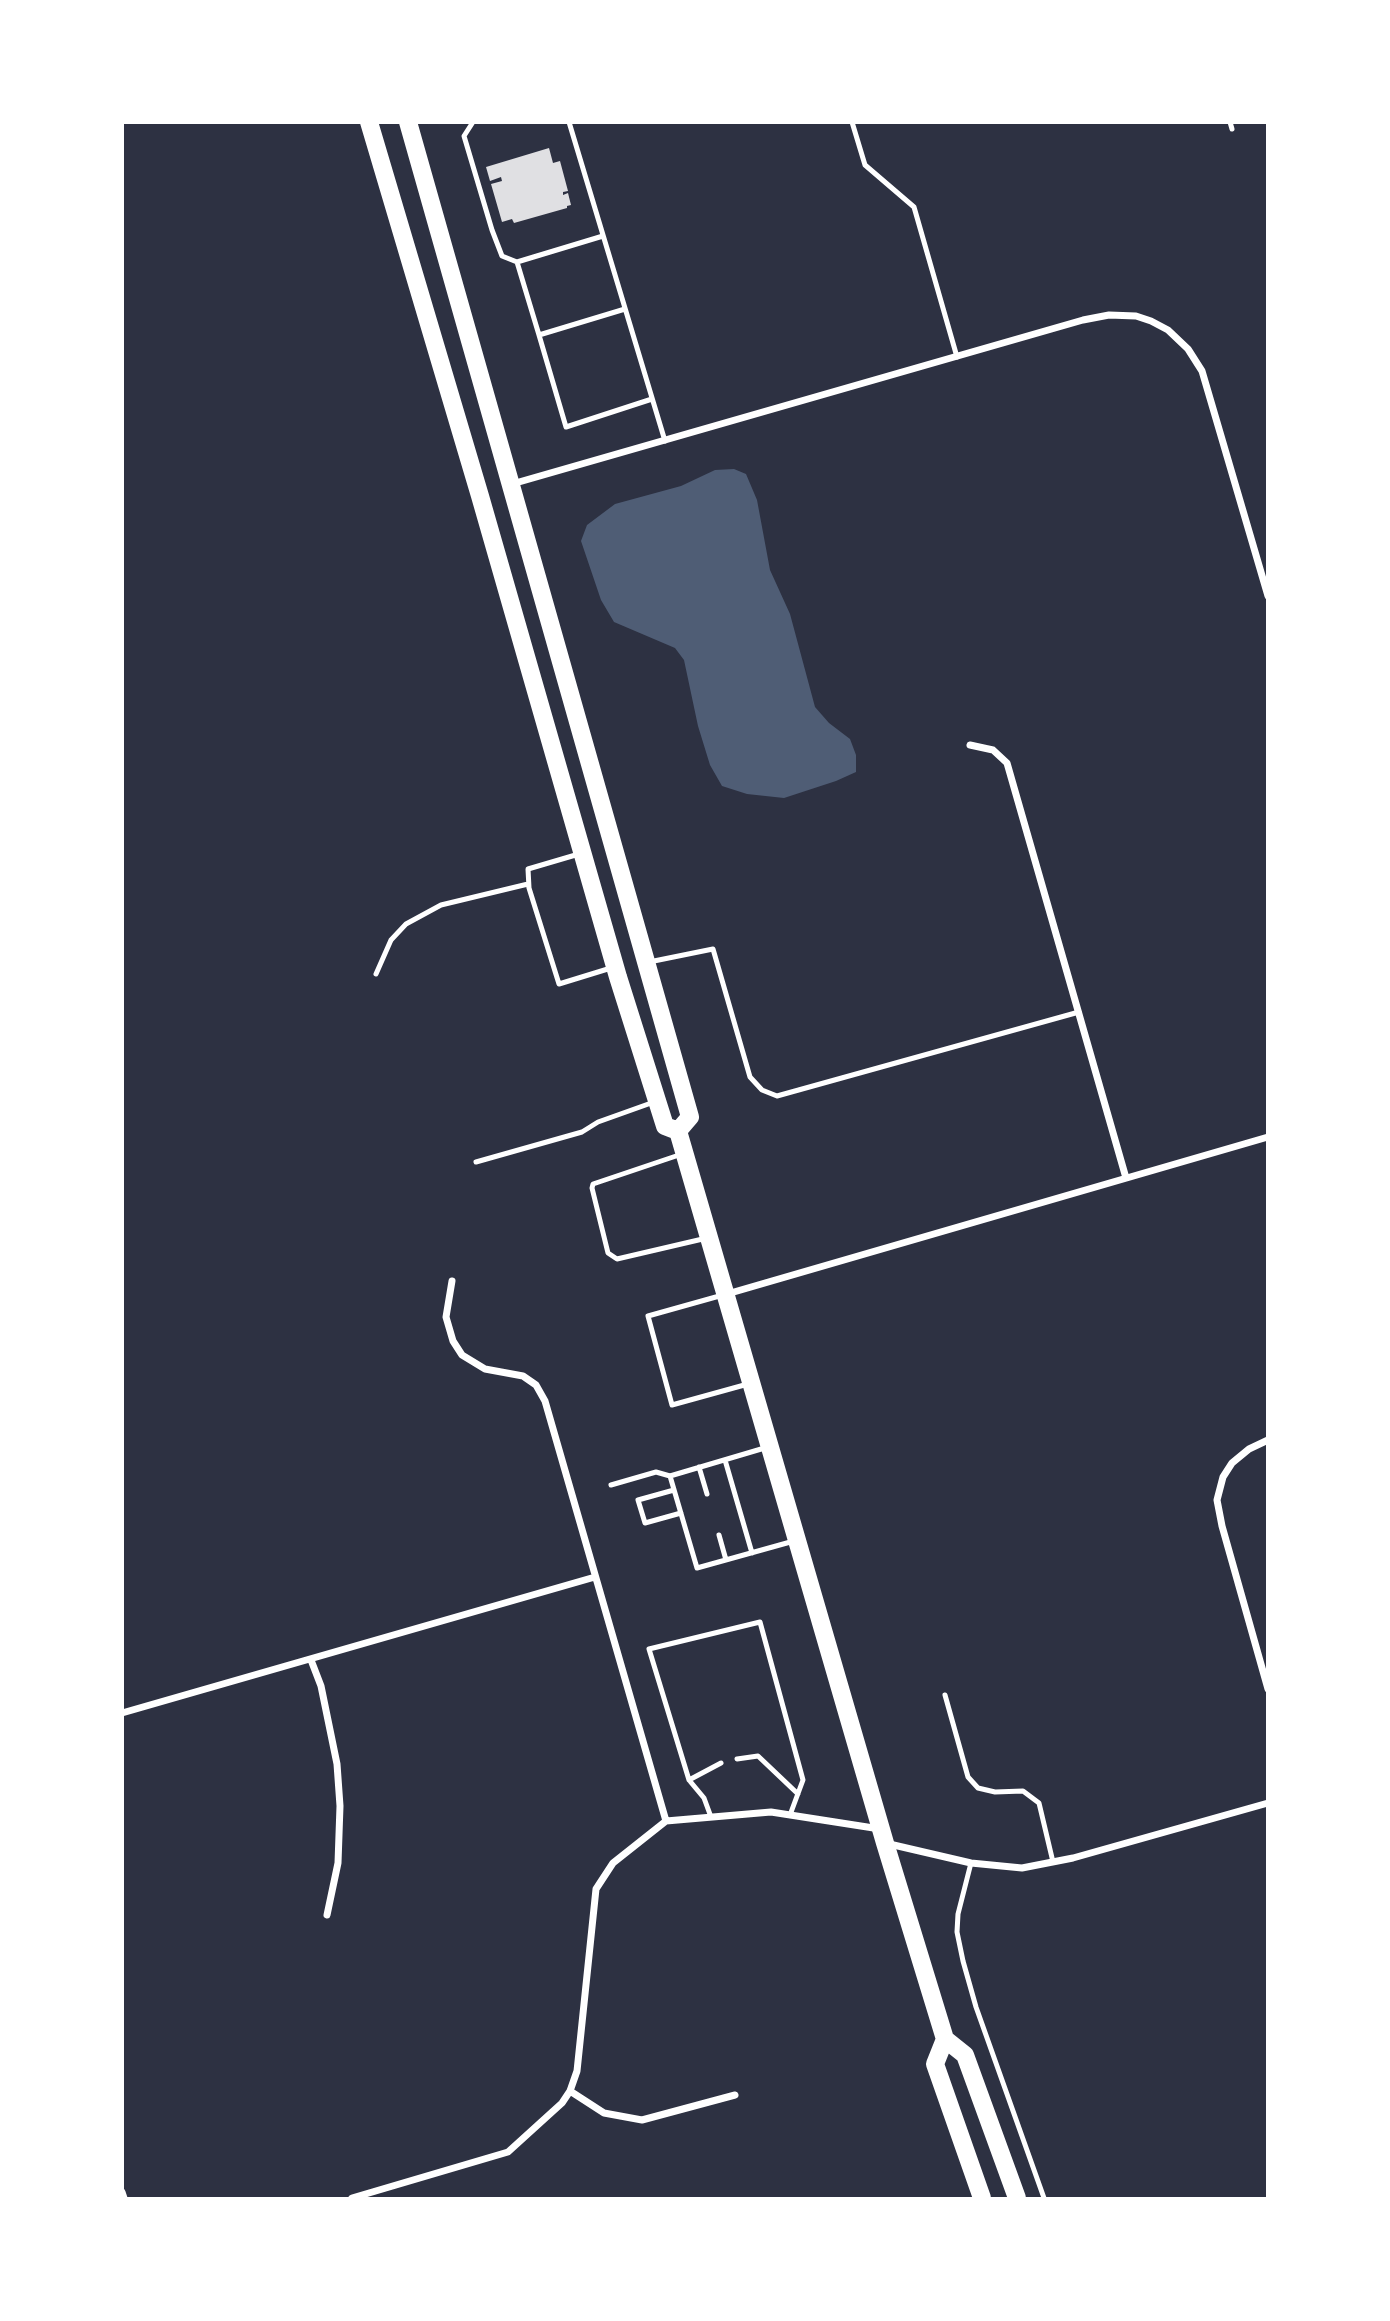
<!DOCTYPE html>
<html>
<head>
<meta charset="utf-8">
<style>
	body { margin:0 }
	#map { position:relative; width:1390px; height:2321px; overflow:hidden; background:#2d3142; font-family:"Crimson Pro",serif }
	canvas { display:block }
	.frame { position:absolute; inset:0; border:124px solid #fff; pointer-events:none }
</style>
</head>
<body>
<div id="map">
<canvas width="1390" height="2321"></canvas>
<div class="frame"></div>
</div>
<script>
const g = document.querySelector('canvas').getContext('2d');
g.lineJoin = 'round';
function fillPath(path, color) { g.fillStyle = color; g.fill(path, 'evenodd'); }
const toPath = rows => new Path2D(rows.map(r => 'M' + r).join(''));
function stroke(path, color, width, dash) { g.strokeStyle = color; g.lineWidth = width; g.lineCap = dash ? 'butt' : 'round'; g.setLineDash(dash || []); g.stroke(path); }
const water = toPath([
	[734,469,746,474,757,500,770,570,790,614,815,707,829,723,850,739,856,755,856,772,836,781,784,798,747,794,722,786,710,765,698,726,684,660,675,648,614,622,601,600,581,541,587,525,615,504,681,486,715,470]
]);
const building = toPath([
	[549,148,553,163,560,161,568,191,563,192,563,195,568,193,571,205,567,206,567,208,514,223,512,219,502,222,491,184,502,181,501,177,490,181,486,167]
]);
const service = toPath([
	[473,122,464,136,492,230,502,256,517,262],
	[569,122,665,441],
	[852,122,865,165,914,207,957,357],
	[1230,122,1232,129],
	[625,309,539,335,566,427,652,399],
	[539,335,517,262,603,236],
	[579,854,528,869,529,888,559,984,611,968],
	[649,962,713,949,750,1077,762,1090,777,1096,1079,1012],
	[376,974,391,940,406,924,441,905,528,884],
	[682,1154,593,1184,592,1188,608,1253,617,1259,707,1238],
	[476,1162,582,1132,598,1122,654,1102],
	[723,1295,648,1316,672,1405,748,1384],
	[768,1447,670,1476,697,1568,794,1541],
	[725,1460,752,1553],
	[699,1467,707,1494],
	[611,1485,656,1472,670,1476],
	[674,1490,638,1500,645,1523,681,1513],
	[719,1535,726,1560],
	[945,1695,968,1777,978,1788,995,1792,1023,1791,1039,1803,1053,1862],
	[737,1759,758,1756,798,1794],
	[689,1780,721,1763],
	[711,1817,704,1798,689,1780,649,1649,760,1622,803,1780,790,1815],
	[971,1863,958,1914,957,1932,963,1961,976,2007,1044,2198]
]);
const minor = toPath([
	[512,484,1083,320,1109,315,1136,316,1151,321,1168,330,1188,349,1202,371,1268,596],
	[970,745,993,750,1007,763,1126,1178],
	[452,1281,446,1317,453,1341,462,1355,485,1369,523,1376,536,1385,545,1401,666,1821],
	[727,1294,1268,1137],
	[1268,1440,1249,1449,1232,1463,1223,1477,1217,1500,1222,1526,1268,1689],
	[311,1660,321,1686,337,1764,340,1806,338,1863,327,1915],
	[122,1713,595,1577],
	[885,1843,971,1863,1022,1868,1073,1858,1268,1803],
	[570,2091,604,2113,642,2120,735,2095],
	[122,2192,124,2198],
	[352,2198,508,2152,562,2103,570,2091,577,2071,596,1889,613,1863,666,1821,771,1812,880,1829]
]);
const primary = toPath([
	[369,122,480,496,618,977,665,1126,678,1131],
	[408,122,690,1117,678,1131],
	[678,1131,885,1843,945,2039,965,2055,1017,2198],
	[945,2039,935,2064,982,2198]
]);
fillPath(water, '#4f5d75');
fillPath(building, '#e0e0e3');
stroke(service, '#fff', 5);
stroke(minor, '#fff', 7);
stroke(primary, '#fff', 18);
</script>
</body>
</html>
